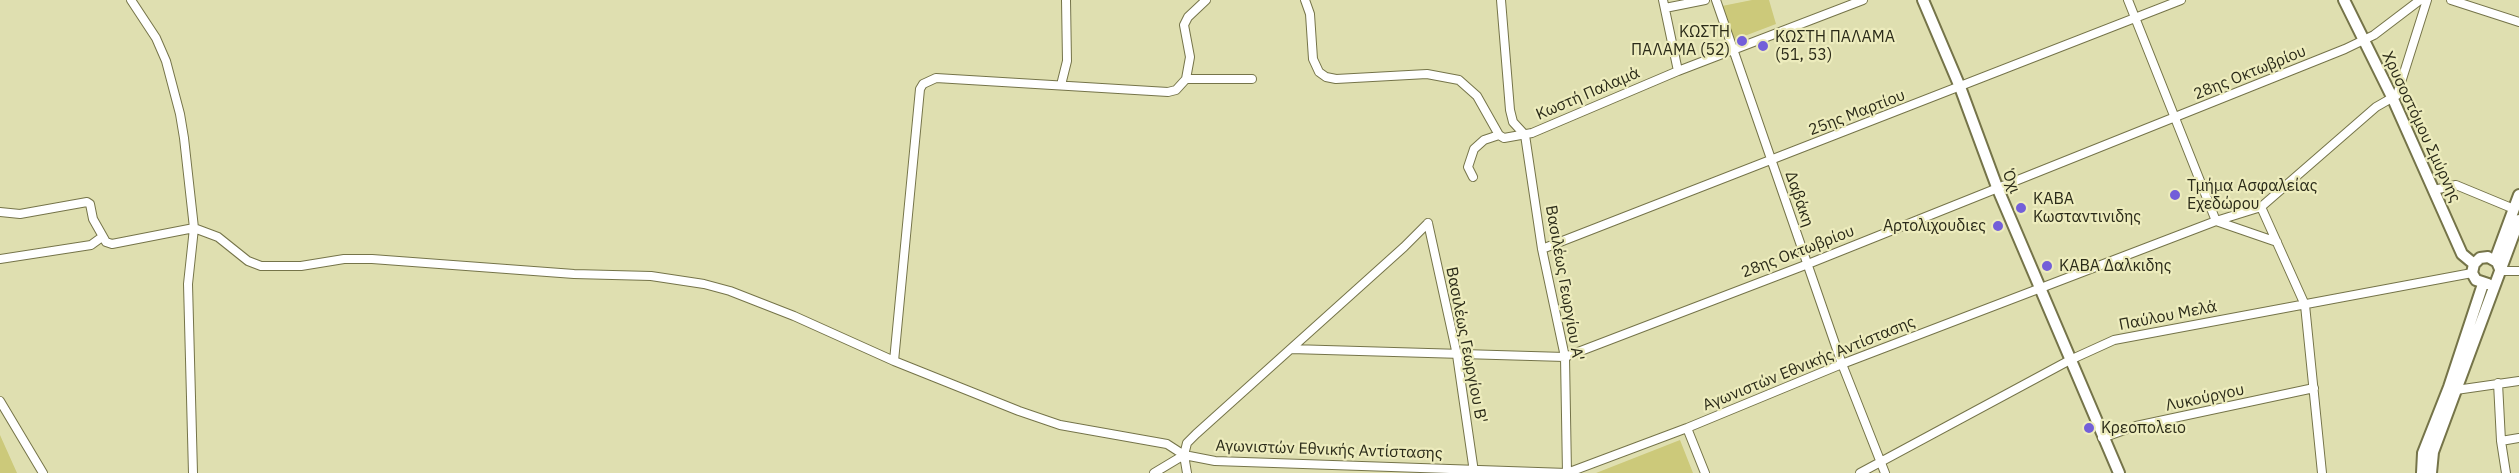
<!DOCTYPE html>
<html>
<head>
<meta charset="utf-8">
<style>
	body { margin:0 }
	canvas { display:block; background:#dfdfb0 }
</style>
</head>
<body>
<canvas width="2519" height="473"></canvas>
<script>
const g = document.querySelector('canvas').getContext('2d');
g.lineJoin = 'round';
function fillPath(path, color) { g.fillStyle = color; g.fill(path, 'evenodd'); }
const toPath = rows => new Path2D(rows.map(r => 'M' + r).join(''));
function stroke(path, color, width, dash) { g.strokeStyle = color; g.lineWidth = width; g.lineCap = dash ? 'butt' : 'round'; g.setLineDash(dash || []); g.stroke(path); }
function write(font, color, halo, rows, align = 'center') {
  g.font = font + ' "IBM Plex Sans",sans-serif'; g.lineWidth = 4.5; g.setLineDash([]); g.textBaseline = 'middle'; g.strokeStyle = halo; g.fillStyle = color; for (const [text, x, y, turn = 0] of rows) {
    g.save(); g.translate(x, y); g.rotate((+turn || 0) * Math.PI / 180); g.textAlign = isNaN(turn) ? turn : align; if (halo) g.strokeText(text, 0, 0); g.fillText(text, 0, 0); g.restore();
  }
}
const green = toPath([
	[1752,0,1769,0,1776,24,1734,40,1722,6],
	[0,435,17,473,0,473],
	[1680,440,1693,473,1596,473]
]);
const street = toPath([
	[131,0,156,38,166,61,180,114,184,138,194,228,188,284,193,473],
	[1305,0,1310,14,1313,59,1319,72,1326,77,1336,79,1427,74,1459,80,1477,96,1499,135,1504,138,1532,133,1678,71,1863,0],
	[1501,0,1510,110,1513,122,1525,135],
	[1663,0,1678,71],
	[1716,0,1842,364,1885,473],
	[2128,0,2216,221],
	[2451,0,2519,22],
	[1665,8,1705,0],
	[1186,79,1252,79],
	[1061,85,1067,61,1066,0],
	[1525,135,1542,249,1565,357,1567,473],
	[1473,177,1468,167,1474,149,1484,140,1499,135],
	[2434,190,2456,185,2514,209],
	[2261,207,2305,305,2322,473],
	[0,212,20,214,87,202,90,204,93,219,106,242,112,244,194,228,218,237,248,261,261,266,301,266,344,259,372,259,574,274,651,276,704,284,730,291,794,316,894,361,1019,411,1060,425,1167,444,1184,455,1215,461,1567,473,1687,428,1842,364,2216,221,2261,207,2376,107,2397,95,2427,0],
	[2216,221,2277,242],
	[1428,223,1457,355,1474,472],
	[1542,249,2181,0],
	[0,259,91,245,102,237],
	[2499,271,2519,271],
	[1291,349,1565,357,1808,264,2345,49,2374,35,2420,0],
	[894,361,920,89,923,84,936,78,1168,92,1176,90,1186,79,1190,57,1184,25,1188,17,1206,0],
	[2498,383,2501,441,2506,473],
	[2453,388,2456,390,2519,381],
	[0,401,43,473],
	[1687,428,1705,473],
	[2102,438,2136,426,2314,388],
	[2501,441,2519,438],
	[1184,455,1187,473],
	[1154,473,1184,455,1187,443,1196,434,1404,247,1428,223],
	[1860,473,2070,360,2114,340,2472,273]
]);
const secondary = toPath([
	[1923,0,1960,87,1997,187,2119,473],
	[2344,0,2393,99,2462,254,2474,264],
	[2495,260,2519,195],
	[2488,284,2476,280,2472,273,2474,264,2480,258,2488,257,2497,262,2500,269],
	[2422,473,2423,453,2449,387,2483,284],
	[2431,473,2433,452,2519,220]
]);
const markers = [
	[1742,41,6,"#735fd9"],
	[1763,46,6,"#735fd9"],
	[2175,195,6,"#735fd9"],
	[2021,208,6,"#735fd9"],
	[1998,226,6,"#735fd9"],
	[2047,266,6,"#735fd9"],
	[2089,428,6,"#735fd9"]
];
const poiNames = [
	["ΚΩΣΤΗ",1730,32,"right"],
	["ΠΑΛΑΜΑ (52)",1730,50,"right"],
	["ΚΩΣΤΗ ΠΑΛΑΜΑ",1775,37],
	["(51, 53)",1775,55],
	["Τμήμα Ασφαλείας",2187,186],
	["Εχεδώρου",2187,204],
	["ΚΑΒΑ",2033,199],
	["Κωσταντινιδης",2033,217],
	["Αρτολιχουδιες",1986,226,"right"],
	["ΚΑΒΑ Δαλκιδης",2059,266],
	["Κρεοπολειο",2101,428]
];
const streetNames = [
	["28ης Οκτωβρίου",2250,73,-22],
	["Κωστή Παλαμά",1588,94,-23],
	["25ης Μαρτίου",1857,113,-21],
	["Χρυσοστόμου Σμύρνης",2421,127,65],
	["Όχι",2011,182,69],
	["Δαβάκη",1799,199,71],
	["28ης Οκτωβρίου",1798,252,-21],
	["Βασιλέως Γεωργίου Α'",1564,283,80],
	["Παύλου Μελά",2168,316,-11],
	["Βασιλέως Γεωργίου Β'",1466,345,79],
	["Αγωνιστών Εθνικής Αντίστασης",1809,364,-22],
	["Λυκούργου",2205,398,-12],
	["Αγωνιστών Εθνικής Αντίστασης",1329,450,2]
];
fillPath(green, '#ccc97a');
stroke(street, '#757449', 10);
stroke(secondary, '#757449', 14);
stroke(street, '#fff', 8);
stroke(secondary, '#fff', 10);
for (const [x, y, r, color] of markers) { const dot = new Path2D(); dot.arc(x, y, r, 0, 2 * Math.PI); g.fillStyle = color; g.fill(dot); stroke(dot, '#edecbd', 2); }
write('16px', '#2b2b19', '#edecbd', poiNames, 'left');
write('16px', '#2b2b19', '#edecbd', streetNames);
</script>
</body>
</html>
